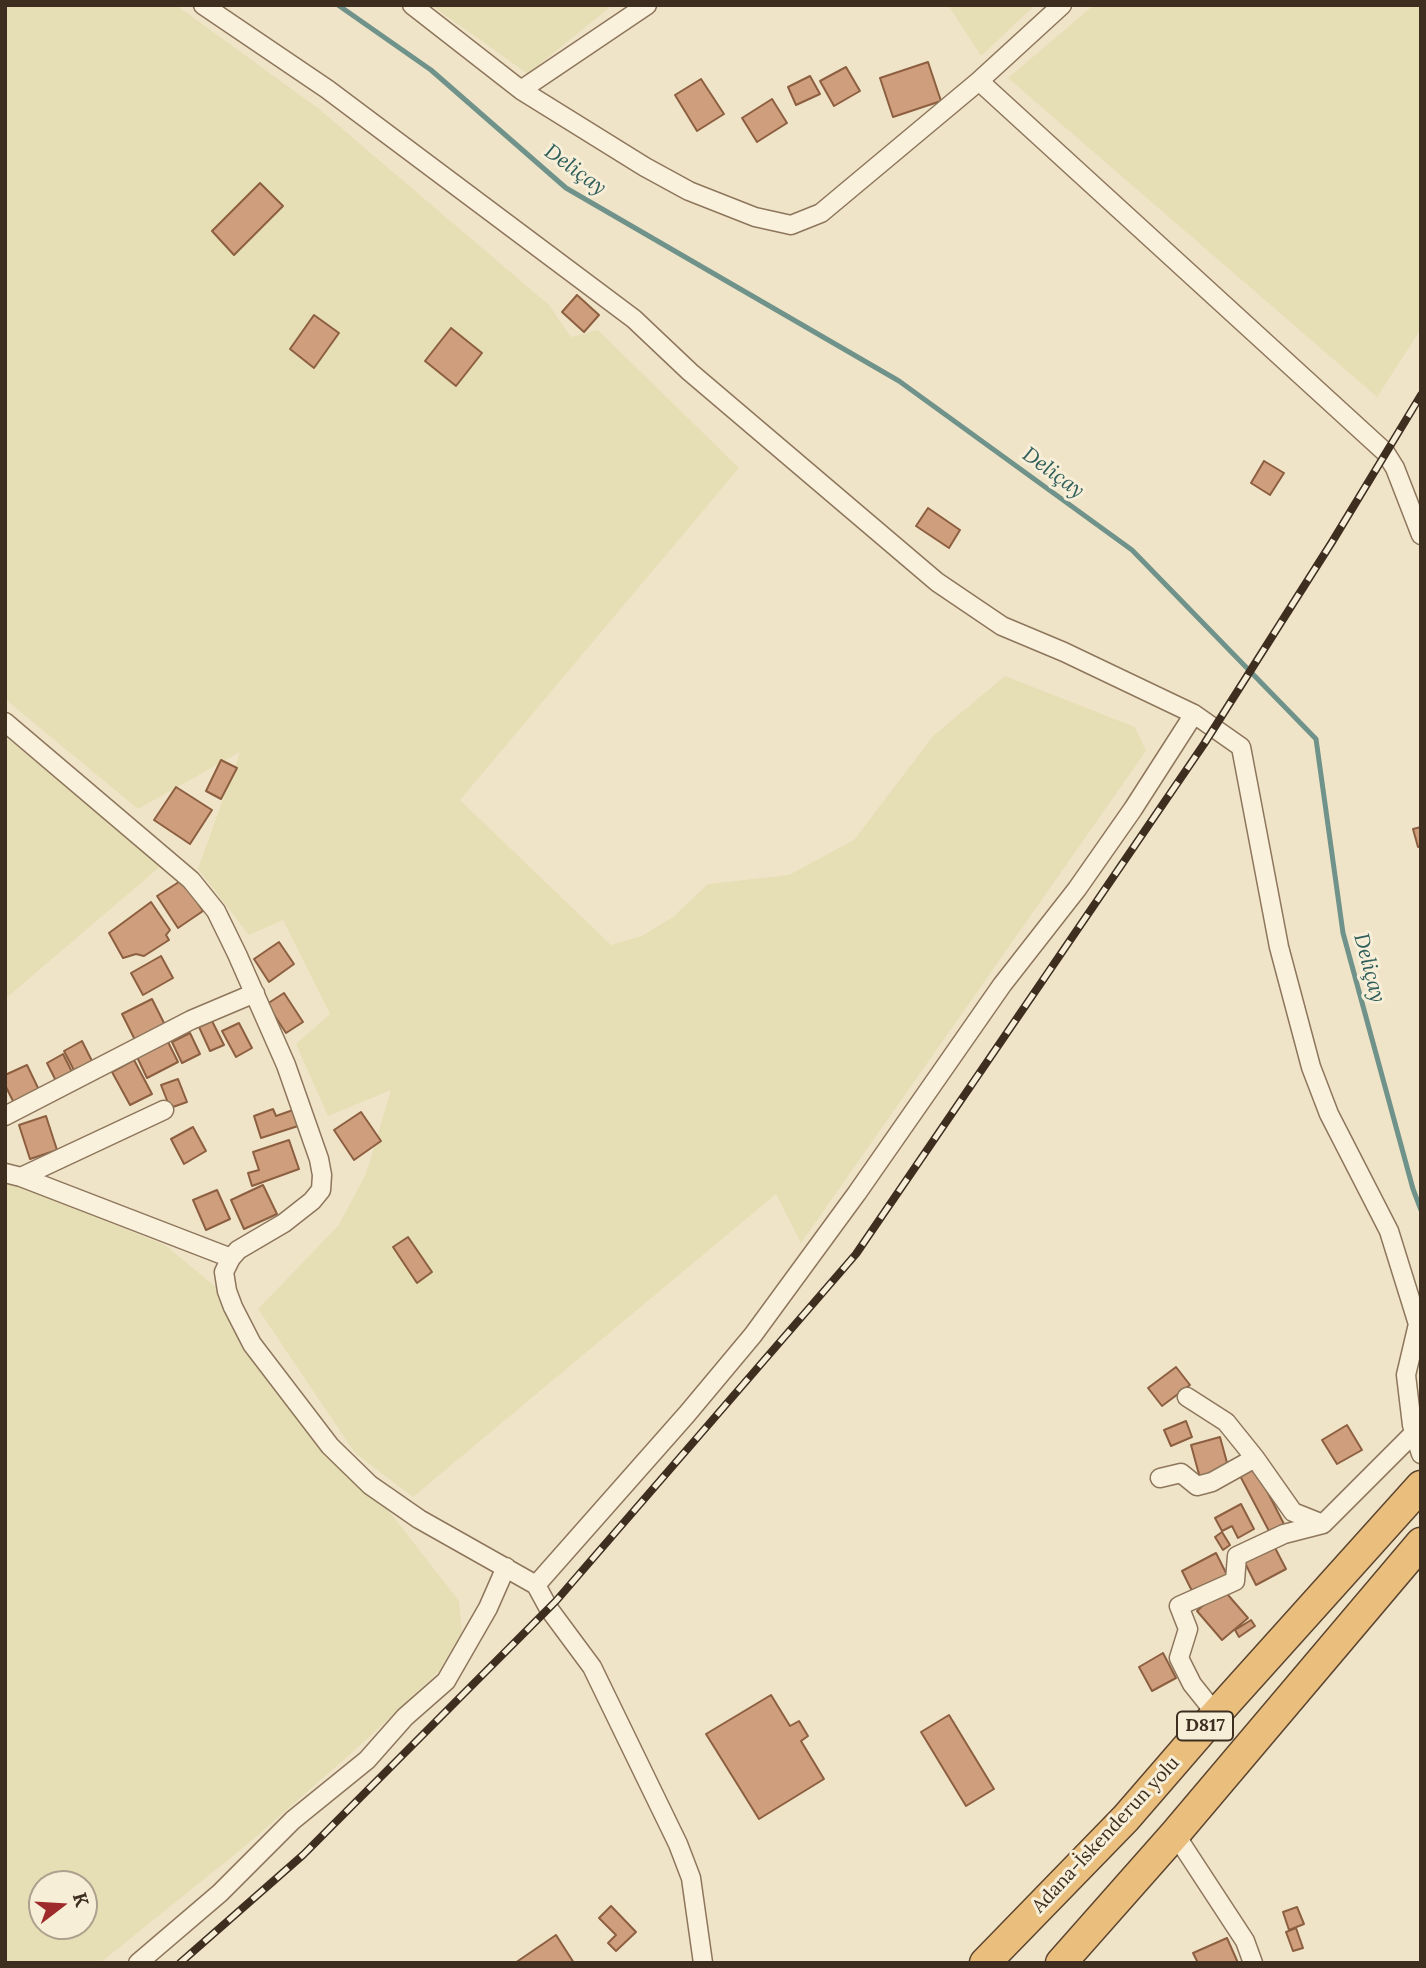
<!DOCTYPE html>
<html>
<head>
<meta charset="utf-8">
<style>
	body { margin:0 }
	#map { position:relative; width:1426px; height:1968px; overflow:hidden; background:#f0e4c8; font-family:Lora,serif }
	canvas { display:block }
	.frame { position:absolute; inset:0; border:7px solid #3d2e20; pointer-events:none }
	.north { position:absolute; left:28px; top:1870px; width:70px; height:70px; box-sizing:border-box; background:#f7eed8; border:2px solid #ada18e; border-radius:50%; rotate:73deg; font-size:19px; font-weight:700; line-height:28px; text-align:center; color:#3d2e20 }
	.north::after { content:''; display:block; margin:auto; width:24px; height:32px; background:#9e2a2b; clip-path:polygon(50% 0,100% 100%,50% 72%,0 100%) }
</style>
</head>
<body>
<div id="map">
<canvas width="1426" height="1968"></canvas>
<div class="frame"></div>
<div class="north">K</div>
</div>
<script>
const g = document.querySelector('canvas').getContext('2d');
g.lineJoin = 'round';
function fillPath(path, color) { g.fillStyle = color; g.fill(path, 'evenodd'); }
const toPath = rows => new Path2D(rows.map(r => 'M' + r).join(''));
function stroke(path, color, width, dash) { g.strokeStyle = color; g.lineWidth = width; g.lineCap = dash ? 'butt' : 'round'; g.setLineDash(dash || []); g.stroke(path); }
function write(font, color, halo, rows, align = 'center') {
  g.font = font + ' Lora,serif'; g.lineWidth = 6; g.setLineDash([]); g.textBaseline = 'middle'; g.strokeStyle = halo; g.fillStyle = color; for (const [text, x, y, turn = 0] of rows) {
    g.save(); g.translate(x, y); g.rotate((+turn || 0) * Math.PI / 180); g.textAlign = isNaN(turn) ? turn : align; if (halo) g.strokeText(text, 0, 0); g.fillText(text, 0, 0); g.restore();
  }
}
const farmland = toPath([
	[5,5,176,5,319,109,549,305,571,337,598,330,739,468,460,800,611,945,642,936,673,917,708,884,789,875,854,840,933,736,1005,676,1135,727,1146,751,801,1243,776,1194,413,1497,355,1453,258,1309,338,1226,366,1174,391,1090,328,1116,296,1044,330,1014,283,920,249,935,198,869,240,752,138,809,5,699],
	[431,5,610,5,611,6,528,74],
	[948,5,1032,5,1033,7,981,56],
	[1094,5,1421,5,1421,329,1377,397,1008,78],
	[5,737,162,865,5,999],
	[5,1181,165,1245,216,1287,281,1392,381,1501,459,1601,462,1632,439,1671,365,1741,250,1842,100,1963,5,1963],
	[42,1884,84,1884,84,1926,42,1926]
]);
const stream = toPath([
	[338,5,431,70,566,188,899,381,1132,550,1316,739,1343,933,1413,1189,1421,1210]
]);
const building = toPath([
	[928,62,941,101,893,117,880,78,928,62],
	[846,67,860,91,834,106,820,81,846,67],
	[810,76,820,94,796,105,788,87,810,76],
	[701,79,724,114,697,131,675,95,701,79],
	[772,99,787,123,757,142,742,118,772,99],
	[260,183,283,206,234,255,212,231,260,183],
	[577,295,599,315,584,332,562,312,577,295],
	[314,315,339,333,314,368,290,349,314,315],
	[451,328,482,353,456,386,425,361,451,328],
	[1264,461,1284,473,1270,495,1251,483,1264,461],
	[928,508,960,530,949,548,916,526,928,508],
	[221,760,237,768,221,799,206,791,221,760],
	[176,787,212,810,190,844,154,820,176,787],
	[1421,827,1421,846,1418,847,1413,829,1421,827],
	[182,880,203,911,178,928,157,896,182,880],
	[151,902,170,930,166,935,169,940,144,956,136,954,123,958,109,933,151,902],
	[279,942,294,964,269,982,254,959,279,942],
	[161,956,173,978,143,995,131,973,161,956],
	[284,993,303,1022,286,1033,267,1004,284,993],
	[152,999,165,1025,135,1040,122,1014,152,999],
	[212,1021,224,1045,210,1051,199,1027,212,1021],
	[239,1023,252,1048,236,1057,222,1031,239,1023],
	[190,1033,200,1054,182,1063,172,1042,190,1033],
	[82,1041,95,1067,77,1076,64,1051,82,1041],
	[168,1042,178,1062,147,1078,137,1057,168,1042],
	[63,1054,74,1076,58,1085,47,1063,63,1054],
	[134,1060,152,1094,130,1105,112,1072,134,1060],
	[27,1065,39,1090,14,1103,5,1085,5,1075,27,1065],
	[178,1079,187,1102,170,1108,161,1085,178,1079],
	[273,1109,276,1116,293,1110,298,1126,261,1138,254,1116,273,1109],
	[361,1112,381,1141,354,1160,334,1130,361,1112],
	[46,1116,57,1150,30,1159,19,1125,46,1116],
	[193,1127,206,1151,184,1164,171,1139,193,1127],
	[289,1140,299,1169,252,1186,248,1173,259,1170,253,1152,289,1140],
	[263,1185,277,1214,244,1229,231,1200,263,1185],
	[217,1190,230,1219,206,1230,193,1200,217,1190],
	[408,1237,432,1272,417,1283,393,1247,408,1237],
	[1176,1367,1190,1385,1162,1406,1148,1388,1176,1367],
	[1186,1421,1192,1437,1171,1446,1164,1430,1186,1421],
	[1347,1425,1362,1450,1337,1464,1322,1440,1347,1425],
	[1220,1437,1229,1470,1200,1478,1191,1445,1220,1437],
	[1253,1464,1284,1524,1269,1531,1238,1472,1253,1464],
	[1241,1504,1254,1529,1238,1538,1232,1526,1222,1531,1215,1518,1241,1504],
	[1222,1532,1230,1545,1223,1550,1215,1537,1222,1532],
	[1273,1544,1286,1569,1256,1585,1243,1559,1273,1544],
	[1216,1553,1228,1577,1194,1595,1182,1571,1216,1553],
	[1222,1588,1248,1618,1222,1640,1197,1611,1222,1588],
	[1251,1620,1255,1626,1239,1637,1235,1630,1251,1620],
	[1163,1653,1176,1678,1152,1691,1139,1667,1163,1653],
	[771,1695,790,1726,799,1721,808,1736,801,1741,824,1779,759,1819,706,1734,771,1695],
	[949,1715,994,1789,966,1806,921,1732,949,1715],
	[611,1906,636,1932,616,1951,608,1943,616,1935,599,1918,611,1906],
	[1297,1907,1304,1924,1289,1930,1283,1912,1297,1907],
	[1296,1928,1303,1948,1293,1951,1286,1932,1296,1928],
	[556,1935,574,1963,515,1963,556,1935],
	[1227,1938,1238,1963,1198,1963,1193,1953,1227,1938]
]);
const minor = toPath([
	[203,5,327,89,634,319,690,372,937,582,1002,626,1064,652,1194,714,1241,747,1279,947,1311,1067,1329,1114,1389,1231,1418,1324,1406,1375,1412,1425,1421,1454],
	[412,5,521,90,645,167,689,191,755,217,791,225,821,213,979,81],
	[1062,5,979,81,1385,452,1395,468,1421,535],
	[521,90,647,5],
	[5,722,191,880,216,911,237,954,286,1065,319,1159,322,1175,321,1190,312,1201,284,1223,238,1250,231,1258,224,1272,227,1291,233,1307,252,1344,330,1446,370,1485,419,1519,536,1585,549,1609,592,1667,678,1844,691,1878,703,1963],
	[5,1116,191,1020,255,993],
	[5,1173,21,1177,231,1258],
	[21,1177,164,1110],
	[1187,1397,1226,1422,1255,1458,1293,1512,1323,1524,1415,1432],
	[1160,1478,1181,1473,1197,1486,1212,1482,1255,1458],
	[536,1585,687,1414,753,1335,857,1193,1002,985,1077,889,1133,809,1194,714],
	[1216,1714,1192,1684,1179,1658,1188,1629,1179,1606,1235,1581,1237,1556,1284,1534,1323,1524],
	[1175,1834,1245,1941,1253,1963],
	[138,1963,220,1893,293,1820,367,1760,405,1717,446,1681,488,1608,506,1567]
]);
const trunk = toPath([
	[985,1963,1126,1818,1216,1714,1421,1486],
	[1061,1963,1175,1834,1421,1543]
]);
const rail = toPath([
	[180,1963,303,1855,556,1601,856,1254,1204,744,1332,542,1421,395]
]);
const shields = [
	[1205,1726,56]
];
const shieldNames = [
	["D817",1205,1726]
];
const streetNames = [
	["Adana-İskenderun yolu",1106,1835,-47]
];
const waterNames = [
	["Deliçay",575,170,36],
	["Deliçay",1053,473,36],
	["Deliçay",1369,968,75]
];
fillPath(farmland, '#e6deb5');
stroke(stream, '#6f938a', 5);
fillPath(building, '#cf9f7d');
stroke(building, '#8d5f41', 2);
stroke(minor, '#8d765c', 21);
stroke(trunk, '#5b4430', 33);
stroke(minor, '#faf1dc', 18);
stroke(trunk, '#eabe7c', 30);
stroke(rail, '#3d2e20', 8);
stroke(rail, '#f7eed8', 5, [16]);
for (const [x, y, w] of shields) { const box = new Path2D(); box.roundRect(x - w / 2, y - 14.5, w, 29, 5); g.fillStyle = '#f7eed8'; g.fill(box); stroke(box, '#3d2e20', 2); }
write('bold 18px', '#3d2e20', null, shieldNames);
write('19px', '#3d2e20', '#f7eed8', streetNames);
write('italic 21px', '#2f5d5a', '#f7eed8', waterNames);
</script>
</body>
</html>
